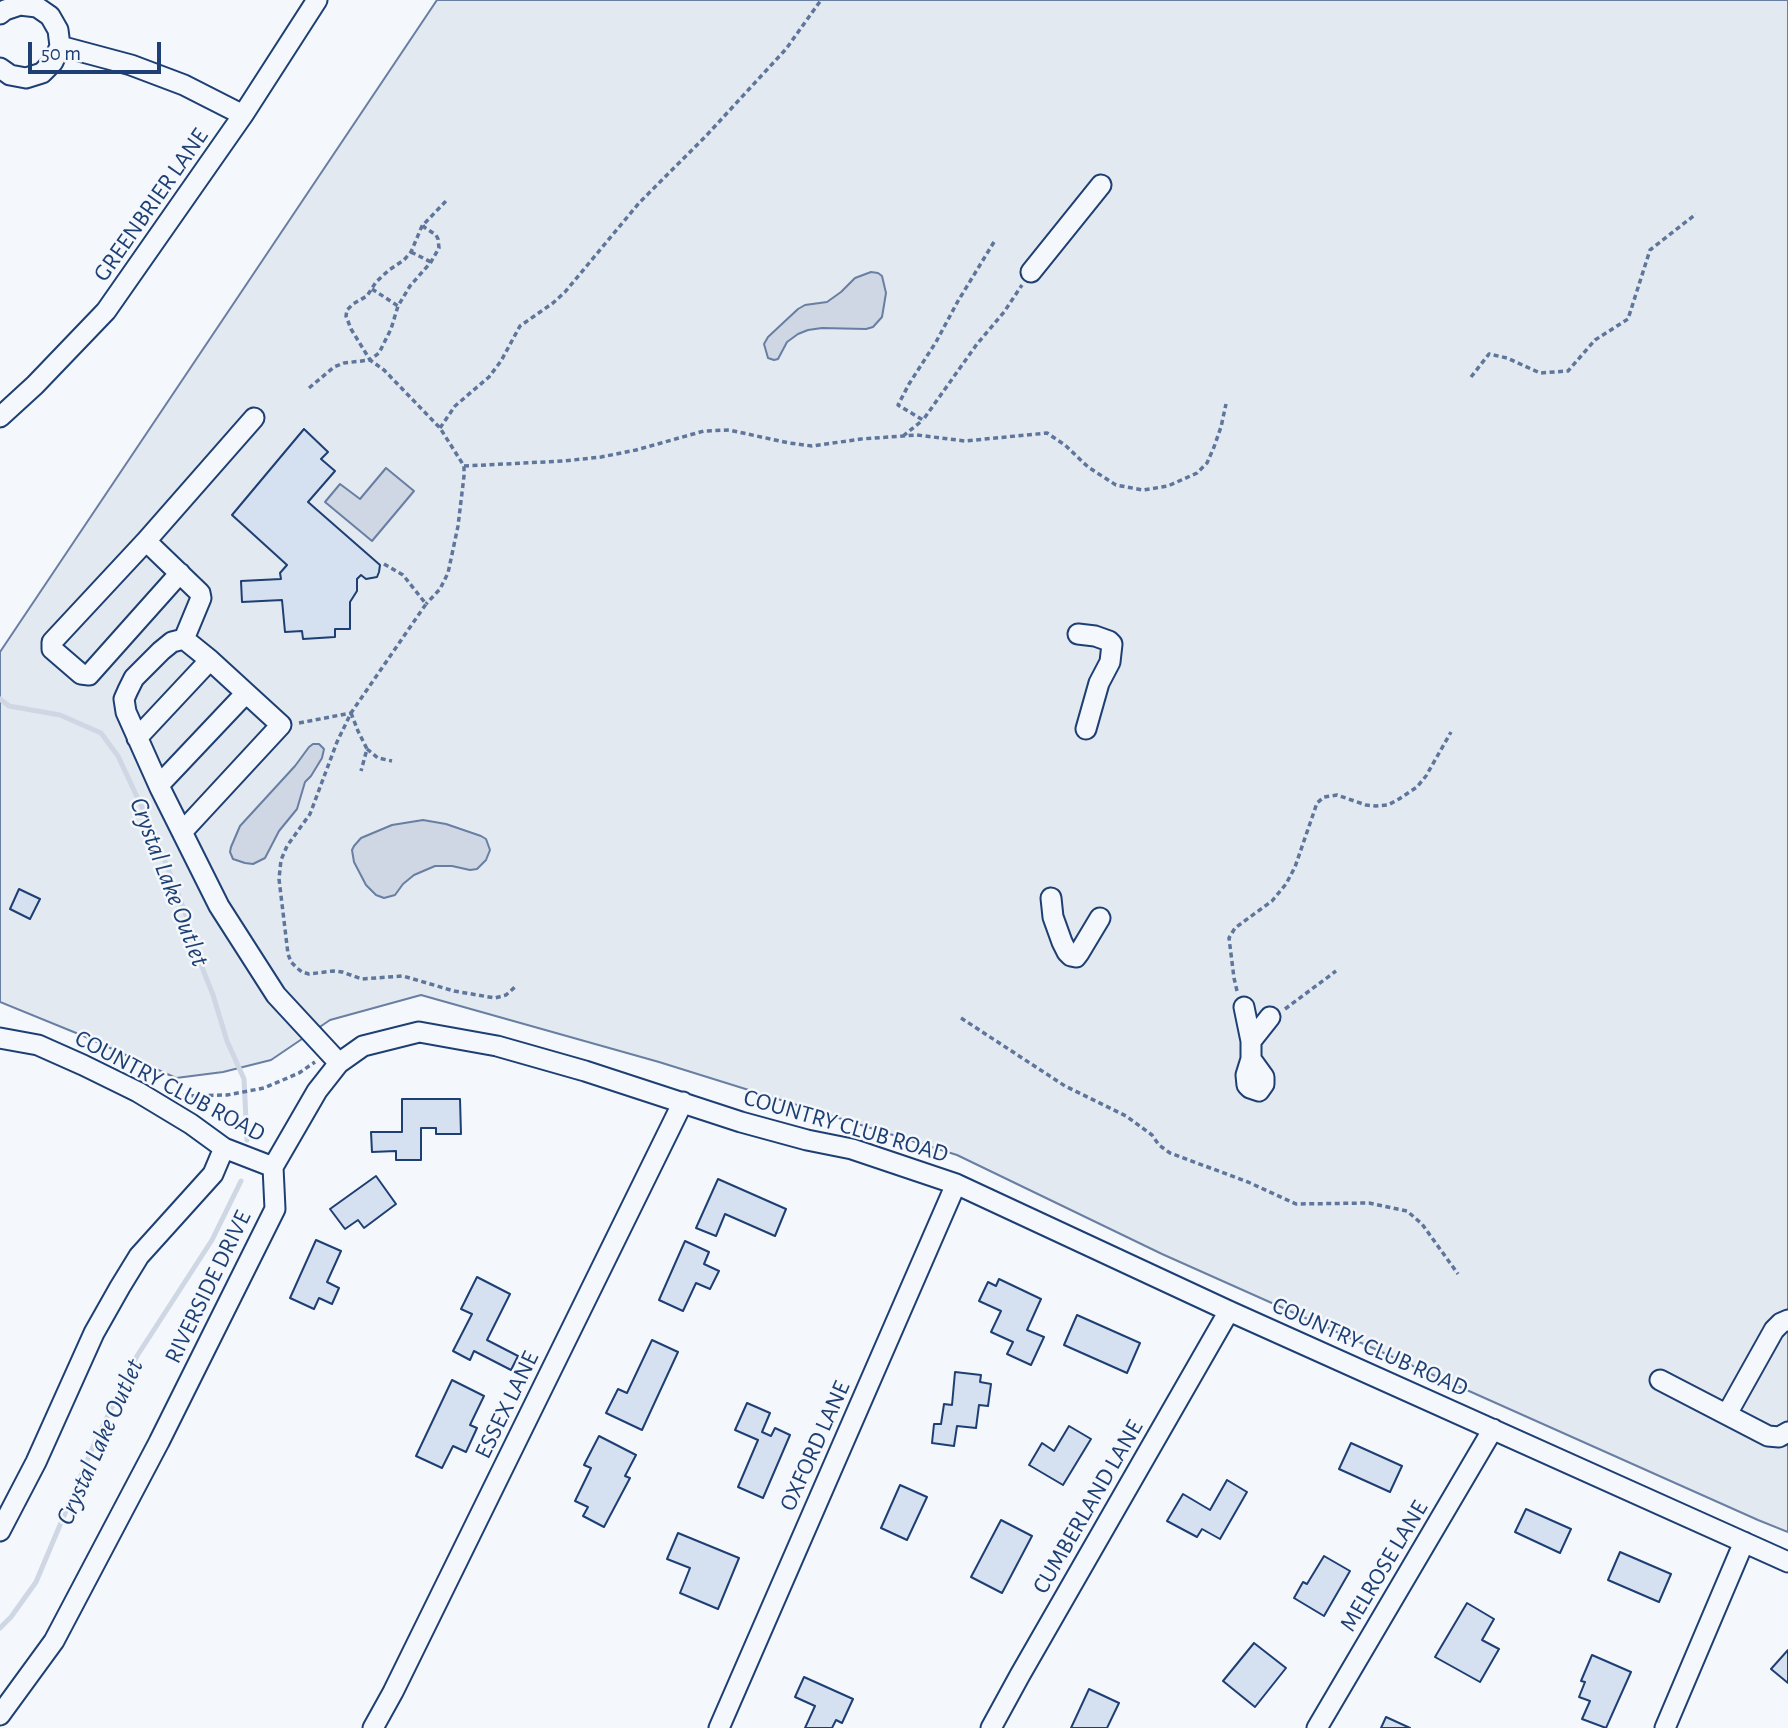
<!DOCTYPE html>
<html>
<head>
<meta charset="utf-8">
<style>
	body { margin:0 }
	#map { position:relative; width:1788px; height:1728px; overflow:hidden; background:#f4f7fb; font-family:"Alegreya Sans",sans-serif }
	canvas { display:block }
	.scale { position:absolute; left:28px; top:42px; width:133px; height:32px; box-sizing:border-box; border:4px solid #1d3f73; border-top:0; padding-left:9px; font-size:21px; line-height:24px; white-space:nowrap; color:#1d3f73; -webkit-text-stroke:5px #f4f7fb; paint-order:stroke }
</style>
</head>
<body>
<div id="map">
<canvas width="1788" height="1728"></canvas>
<div class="scale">50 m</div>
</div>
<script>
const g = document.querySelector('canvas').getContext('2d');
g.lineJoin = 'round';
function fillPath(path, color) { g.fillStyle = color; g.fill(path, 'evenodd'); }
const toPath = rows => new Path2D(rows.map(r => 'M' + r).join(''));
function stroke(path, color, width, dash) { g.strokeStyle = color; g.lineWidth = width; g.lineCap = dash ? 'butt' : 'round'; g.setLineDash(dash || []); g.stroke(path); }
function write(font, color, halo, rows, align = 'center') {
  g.font = font + ' "Alegreya Sans",sans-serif'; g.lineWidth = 5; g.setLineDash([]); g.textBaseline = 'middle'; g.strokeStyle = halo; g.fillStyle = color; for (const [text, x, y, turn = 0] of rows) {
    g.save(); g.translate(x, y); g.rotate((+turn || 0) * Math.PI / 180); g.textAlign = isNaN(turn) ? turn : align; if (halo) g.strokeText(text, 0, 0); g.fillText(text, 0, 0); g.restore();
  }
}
const green = toPath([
	[437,0,1788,0,1788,1532,1758,1520,1162,1254,957,1155,659,1062,421,995,330,1020,271,1060,223,1072,176,1078,86,1037,0,1002,0,652,437,0]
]);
const water = toPath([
	[871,272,878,273,882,276,886,293,882,317,873,327,866,329,822,328,808,330,798,334,787,342,778,359,774,360,768,358,764,344,768,337,798,309,805,305,827,302,841,292,855,278,871,272],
	[386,468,414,491,372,541,325,502,340,484,360,499,386,468],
	[313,744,319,744,324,749,322,758,311,776,305,782,297,809,279,831,265,858,253,864,245,863,233,859,230,852,231,847,240,826,295,766,309,747,313,744],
	[423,820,446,824,481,836,486,839,490,850,486,860,477,869,470,870,452,866,435,866,414,875,403,884,395,895,384,898,376,895,366,885,354,862,352,850,354,846,361,838,392,825,423,820]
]);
const stream = toPath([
	[0,699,9,706,60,715,101,733,118,756,152,829,177,891,193,934,202,967,213,995,227,1041,244,1079,247,1140],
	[0,1628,11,1617,36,1582,95,1442,137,1356,212,1240,241,1181]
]);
const building = toPath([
	[304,429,328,452,321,459,335,471,308,502,380,565,379,572,377,577,366,579,361,575,357,579,357,591,350,602,350,629,335,629,335,637,303,639,302,631,285,632,282,600,242,602,241,581,281,579,280,573,287,565,232,515,304,429],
	[19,889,40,899,30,919,10,909,19,889],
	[402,1099,460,1099,461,1134,436,1134,436,1128,421,1128,421,1160,396,1160,396,1151,372,1152,371,1132,402,1132,402,1099],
	[376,1176,396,1204,364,1228,358,1220,345,1229,330,1209,376,1176],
	[718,1179,786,1209,775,1236,725,1214,716,1236,696,1228,718,1179],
	[316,1240,341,1251,327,1282,339,1288,332,1304,319,1298,314,1309,290,1298,316,1240],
	[685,1241,709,1252,704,1264,719,1271,710,1289,696,1283,683,1311,659,1300,685,1241],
	[477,1277,510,1294,487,1340,518,1356,511,1370,474,1351,470,1360,453,1351,472,1314,461,1309,477,1277],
	[999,1279,1041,1299,1027,1330,1044,1337,1031,1365,1007,1354,1013,1342,991,1332,1001,1311,979,1301,988,1282,996,1286,999,1279],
	[1077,1315,1140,1343,1127,1373,1064,1345,1077,1315],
	[652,1340,678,1352,642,1430,606,1413,618,1389,627,1393,652,1340],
	[955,1372,981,1375,980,1382,991,1384,988,1406,979,1405,976,1428,957,1426,954,1446,932,1443,934,1424,941,1424,944,1404,952,1405,955,1372],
	[452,1380,484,1396,470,1425,477,1428,466,1452,453,1446,442,1468,416,1456,452,1380],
	[747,1403,770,1413,762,1432,771,1436,775,1428,790,1435,763,1498,738,1487,758,1440,735,1430,747,1403],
	[1069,1426,1091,1439,1063,1485,1029,1465,1042,1443,1054,1451,1069,1426],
	[599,1436,636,1455,625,1476,630,1478,604,1527,583,1516,588,1507,575,1501,591,1468,584,1465,599,1436],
	[1351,1443,1402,1466,1390,1492,1339,1469,1351,1443],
	[1227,1480,1247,1492,1220,1539,1202,1529,1197,1537,1167,1521,1183,1494,1210,1510,1227,1480],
	[900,1485,927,1497,907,1540,881,1528,900,1485],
	[1526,1509,1571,1529,1560,1553,1515,1532,1526,1509],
	[1001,1520,1032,1536,1002,1593,971,1577,1001,1520],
	[678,1533,739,1558,718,1609,680,1593,690,1568,667,1559,678,1533],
	[1620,1552,1671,1574,1659,1602,1608,1580,1620,1552],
	[1324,1556,1350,1571,1324,1616,1294,1598,1303,1582,1307,1584,1324,1556],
	[1467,1603,1494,1619,1482,1640,1499,1649,1480,1682,1435,1657,1467,1603],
	[1254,1643,1286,1668,1255,1707,1223,1681,1254,1643],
	[1788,1650,1788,1683,1771,1669,1788,1650],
	[1592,1655,1631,1672,1606,1728,1582,1719,1590,1701,1579,1697,1585,1682,1581,1681,1592,1655],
	[804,1677,853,1699,842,1723,836,1720,832,1728,805,1728,815,1706,795,1697,804,1677],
	[1089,1689,1119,1703,1107,1728,1071,1728,1089,1689],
	[1386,1717,1410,1728,1381,1728,1386,1717]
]);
const path = toPath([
	[423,225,424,227,436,235,438,239,439,248,431,262,410,286,398,306,391,329,379,353,370,360,351,329,346,316,347,310,353,304,367,296,376,282,389,270,404,260,411,252,422,226,423,225,446,201],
	[994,242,958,301,936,342,909,384,898,405,923,420,977,344,1004,312,1022,285],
	[411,252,431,262],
	[372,289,398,306],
	[1471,377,1489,354,1507,358,1540,373,1568,371,1595,340,1628,319,1650,250,1696,214],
	[309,388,334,367,344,363,370,360,384,370,440,428,464,466,464,476,458,526,448,573,440,589,426,604],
	[440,428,455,406,489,377,501,361,520,326,553,303,565,292,639,203,705,137,786,49,821,0],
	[903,436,923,420],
	[464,466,564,461,601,457,636,450,704,431,729,430,789,443,812,446,861,439,917,435,965,441,1047,433,1065,445,1088,467,1116,485,1143,490,1168,486,1197,473,1207,463,1214,447,1221,427,1226,404],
	[384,564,403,575,426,604,351,713,337,742,310,814,287,846,281,860,279,879,288,954,291,962,297,968,302,972,309,974,333,971,342,972,362,979,403,976,454,991,495,998,506,995,515,987],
	[351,713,358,731,367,749,361,771],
	[299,723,351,713],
	[367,749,378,758,392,761],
	[1237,991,1234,978,1229,938,1235,928,1272,901,1286,884,1295,867,1317,803,1324,797,1337,795,1366,805,1376,806,1388,805,1399,799,1417,787,1426,776,1451,732],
	[1285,1009,1336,971],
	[961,1018,1065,1086,1126,1116,1152,1135,1159,1145,1170,1153,1248,1182,1296,1204,1369,1203,1407,1211,1422,1224,1458,1274],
	[183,1096,227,1095,264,1088,299,1073,315,1062]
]);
const minor = toPath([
	[0,14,5,10,20,5,37,7,50,16,58,30,60,46,53,62,42,73,26,78,10,75,0,68],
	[60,46,131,65,184,85,243,115],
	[1031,272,1101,185],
	[0,417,35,385,106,311,243,115,317,0],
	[146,541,52,642,52,649,81,674,89,675,180,573],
	[1078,634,1095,636,1109,641,1112,644,1110,662,1099,683,1086,729],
	[184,639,201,598,200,593,146,541,254,418],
	[137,738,210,660],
	[159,785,246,693],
	[182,832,281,725,210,660,184,639,172,642,161,651,134,678,128,690,124,699,126,712,160,788,219,906,276,995,339,1063],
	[1051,898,1053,917,1062,942,1067,952,1071,956,1076,957,1079,953,1100,918],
	[1244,1007,1251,1041],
	[0,1038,38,1045,83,1065,138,1092,191,1124,224,1148,273,1167],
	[1251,1059,1264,1077,1264,1084,1259,1091,1250,1088,1247,1085,1246,1075,1251,1059,1251,1041,1270,1017],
	[273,1167,317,1091,339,1063,363,1046,419,1032,497,1046,585,1071,741,1122,807,1140,852,1149,956,1184,1229,1311,1788,1562],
	[1660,1380,1768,1436,1779,1437,1788,1432],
	[1727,1414,1774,1330,1781,1323,1788,1320],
	[0,1531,36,1462,94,1333,120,1287,139,1256,213,1174,224,1148],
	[0,1715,54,1641,159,1442,275,1209,273,1167],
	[373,1728,393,1692,683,1102],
	[719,1728,956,1184],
	[991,1728,1020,1675,1229,1311],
	[1317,1728,1493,1429],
	[1665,1728,1744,1542]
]);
const streetNames = [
	["GREENBRIER LANE",151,205,-55],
	["COUNTRY CLUB ROAD",170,1086,28],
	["COUNTRY CLUB ROAD",846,1126,16],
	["RIVERSIDE DRIVE",208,1287,-64],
	["COUNTRY CLUB ROAD",1370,1347,24],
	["ESSEX LANE",507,1405,-64],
	["OXFORD LANE",815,1446,-66],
	["CUMBERLAND LANE",1088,1507,-60],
	["MELROSE LANE",1384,1566,-59]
];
const waterNames = [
	["Crystal Lake Outlet",169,882,69],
	["Crystal Lake Outlet",100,1442,-66]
];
fillPath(green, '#e3e9f0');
stroke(green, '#687fa3', 2);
fillPath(water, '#cfd7e4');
stroke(water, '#687fa3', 2);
stroke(stream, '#cfd7e4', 5);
fillPath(building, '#d5e0f0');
stroke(building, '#1d3f73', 2);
stroke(minor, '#1d3f73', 23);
stroke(path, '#5e769c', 3.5, [5, 3.5]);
stroke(minor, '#f4f7fb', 19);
write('24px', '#1d3f73', '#f4f7fb', streetNames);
write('italic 26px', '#1d3f73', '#f4f7fb', waterNames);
</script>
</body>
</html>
